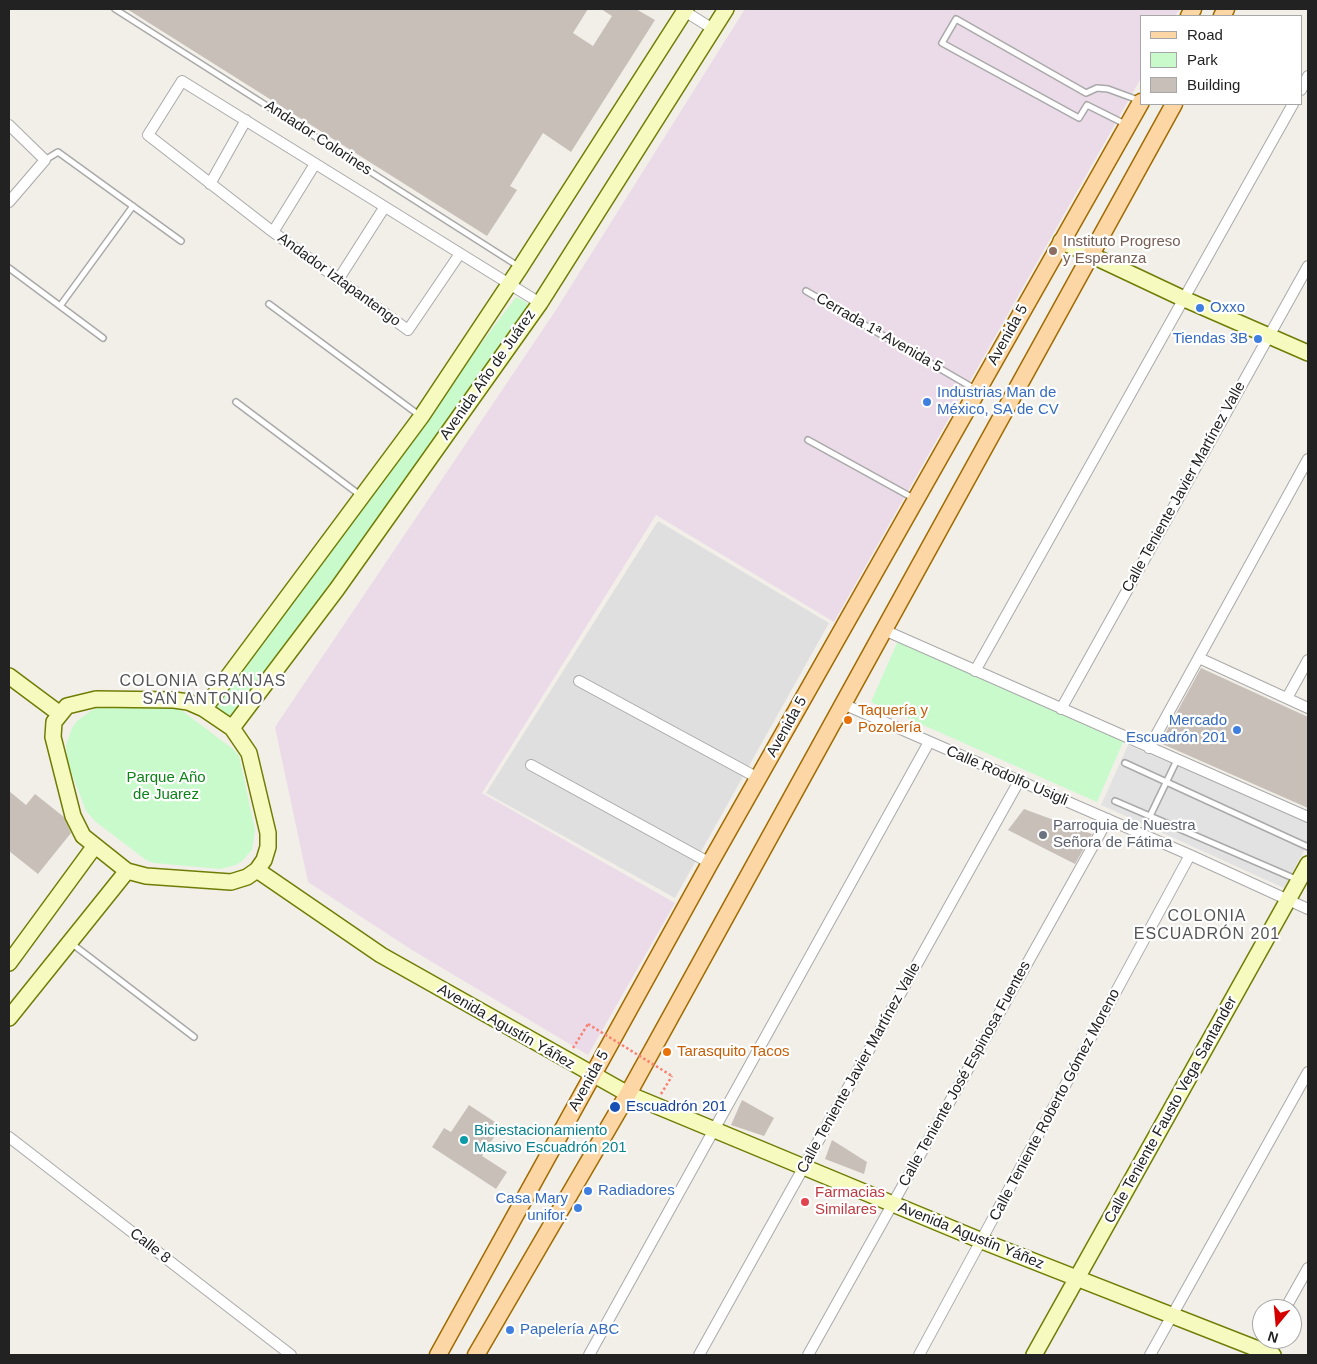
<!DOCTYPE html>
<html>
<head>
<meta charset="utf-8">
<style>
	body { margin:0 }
	#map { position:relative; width:1317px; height:1364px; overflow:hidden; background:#f2efe9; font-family:Arial,sans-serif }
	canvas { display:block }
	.frame { position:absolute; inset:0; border:10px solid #222; pointer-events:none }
	.legend { position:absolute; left:1140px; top:15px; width:162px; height:90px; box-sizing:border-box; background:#fff; border:1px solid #a7a7a7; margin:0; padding:6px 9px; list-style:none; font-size:15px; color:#222 }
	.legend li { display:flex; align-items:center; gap:10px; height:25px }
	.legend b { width:25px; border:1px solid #a7a7a7 }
	.north { position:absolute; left:1252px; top:1299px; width:50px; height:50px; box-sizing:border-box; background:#fff; border:1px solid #a7a7a7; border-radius:50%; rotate:197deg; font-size:14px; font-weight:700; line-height:20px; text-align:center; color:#222 }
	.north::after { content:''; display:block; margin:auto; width:18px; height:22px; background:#d40000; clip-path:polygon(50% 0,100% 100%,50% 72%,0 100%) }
</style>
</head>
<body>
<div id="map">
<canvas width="1317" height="1364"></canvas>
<div class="frame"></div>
<ul class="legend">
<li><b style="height:6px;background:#fcd6a4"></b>Road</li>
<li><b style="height:14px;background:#c8facc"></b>Park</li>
<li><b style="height:14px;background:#c7bfb8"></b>Building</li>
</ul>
<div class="north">N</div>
</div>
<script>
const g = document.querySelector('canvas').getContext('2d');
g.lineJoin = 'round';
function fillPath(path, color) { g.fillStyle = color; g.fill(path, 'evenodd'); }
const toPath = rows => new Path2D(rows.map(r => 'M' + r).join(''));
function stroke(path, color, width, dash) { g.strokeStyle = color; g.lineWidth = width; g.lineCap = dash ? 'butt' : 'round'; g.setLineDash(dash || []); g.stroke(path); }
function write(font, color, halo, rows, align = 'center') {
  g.font = font + ' Arial,sans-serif'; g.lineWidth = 4.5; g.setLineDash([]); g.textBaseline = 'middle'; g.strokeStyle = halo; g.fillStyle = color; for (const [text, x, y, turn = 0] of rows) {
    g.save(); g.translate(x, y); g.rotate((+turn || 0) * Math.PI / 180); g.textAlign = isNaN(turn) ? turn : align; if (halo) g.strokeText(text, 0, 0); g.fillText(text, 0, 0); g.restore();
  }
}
const residential = toPath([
	[658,521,829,623,675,898,486,793]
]);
const industrial = toPath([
	[745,9,1180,9,1175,16,1141,16,1141,78,834,622,656,515,482,793,675,903,588,1055,412,950,308,882,275,727,554,313]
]);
const park = toPath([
	[516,297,526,302,528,308,234,725,208,707],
	[898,641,1124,740,1097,802,871,702],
	[105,705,177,707,233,749,239,756,255,830,252,850,242,861,236,865,220,869,154,863,146,860,96,822,86,811,68,763,66,745,72,728,77,721,92,710]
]);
const parking = toPath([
	[1128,745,1308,821,1308,843,1284,888,1101,805]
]);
const building = toPath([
	[127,9,588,9,573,33,593,46,612,16,601,9,636,9,655,20,571,152,543,133,510,186,517,190,487,236],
	[1201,668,1308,717,1308,808,1160,743],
	[9,791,26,805,35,794,64,817,71,833,38,874,9,851],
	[1024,809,1092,834,1075,864,1008,830],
	[742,1100,774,1118,764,1136,731,1125],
	[469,1105,501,1126,482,1156,507,1172,496,1189,432,1147,444,1128,451,1132],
	[832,1140,867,1162,864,1174,825,1159]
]);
const path = toPath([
	[573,1048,588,1024],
	[661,1094,672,1076]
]);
const lane = toPath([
	[115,9,518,266],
	[1125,124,1087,105,1079,118,942,43,956,19,1086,93,1097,88,1108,89,1138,100],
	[45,160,58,152,181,241],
	[9,268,103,338],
	[806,291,975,389],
	[269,304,419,415],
	[60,306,133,206],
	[236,402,360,495],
	[808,440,913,498],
	[1125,763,1308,847],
	[1115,801,1298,880],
	[1150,816,1177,760],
	[71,943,194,1037]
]);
const street = toPath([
	[681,9,713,29],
	[1301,90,1308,76],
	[9,125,45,160,9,202],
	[210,184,246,120],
	[273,232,315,164],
	[459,255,408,330,273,232,148,135,182,81,540,303],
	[338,280,384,208],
	[884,630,1308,817],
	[1199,658,1308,708],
	[975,671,1293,104],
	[579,681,758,778],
	[1287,698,1308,660],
	[843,704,1190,855,1308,909],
	[1061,709,1308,266],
	[1149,748,1308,459],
	[531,765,710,863],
	[9,1137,291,1355],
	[1285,1309,1308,1268],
	[1259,1354,1268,1339],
	[589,1355,929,742],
	[699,1355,1019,781],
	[808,1355,1108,819],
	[919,1355,1190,855],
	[1150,1355,1308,1072]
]);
const secondary = toPath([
	[1061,241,1182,298,1308,353],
	[9,676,60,714],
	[96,699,174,700,188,702,204,709,232,728,249,753,268,833,268,847,264,860,257,870,247,877,231,882,146,876,127,871,83,836,73,816,53,737,54,722,67,706,96,699],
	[204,709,421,417,520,268,686,9],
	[232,728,337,589,540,303,726,9],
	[257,870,381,955,628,1094,982,1241,1273,1355],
	[9,963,94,847],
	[9,1018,127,871],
	[1034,1355,1308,864]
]);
const primary = toPath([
	[1189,16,1193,9],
	[1222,16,1226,9],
	[438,1355,710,863,1141,102],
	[476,1355,628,1094,1174,104]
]);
const pathBridge = toPath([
	[588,1024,672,1076]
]);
const markers = [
	[1053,251,5,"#8d6e63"],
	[1200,308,5,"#3f7fe0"],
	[1258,339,5,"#3f7fe0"],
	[927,402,5,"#3f7fe0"],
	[848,720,5,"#e8710a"],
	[1237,730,5,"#3f7fe0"],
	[1043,835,5,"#6b7280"],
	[667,1052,5,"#e8710a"],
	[615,1107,6,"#1a4fb4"],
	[464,1140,5,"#0f9aa8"],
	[588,1191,5,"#3f7fe0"],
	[805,1202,5,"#e0444e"],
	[578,1208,5,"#3f7fe0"],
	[510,1330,5,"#3f7fe0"]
];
const streetNames = [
	["Andador Colorines",318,138,33],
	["Andador Iztapantengo",339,280,36],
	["Cerrada 1ª Avenida 5",879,333,30],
	["Avenida 5",1008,335,-61],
	["Avenida Año de Juárez",488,375,-55],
	["Calle Teniente Javier Martínez Valle",1184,487,-61],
	["Avenida 5",787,727,-61],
	["Calle Rodolfo Usigli",1007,776,23],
	["Avenida Agustín Yáñez",506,1027,30],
	["Calle Teniente Javier Martínez Valle",859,1068,-61],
	["Calle Teniente José Espinosa Fuentes",965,1074,-61],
	["Avenida 5",589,1081,-61],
	["Calle Teniente Roberto Gómez Moreno",1055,1105,-62],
	["Calle Teniente Fausto Vega Santander",1171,1110,-61],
	["Avenida Agustín Yáñez",971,1236,22],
	["Calle 8",150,1246,38]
];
const educationNames = [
	["Instituto Progreso",1063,242],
	["y Esperanza",1063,259]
];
const shopNames = [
	["Oxxo",1210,308],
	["Tiendas 3B",1248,339,"right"],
	["Industrias Man de",937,393],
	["México, SA de CV",937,410],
	["Mercado",1227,721,"right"],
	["Escuadrón 201",1227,738,"right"],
	["Radiadores",598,1191],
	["Casa Mary",568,1199,"right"],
	["unifor.",568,1216,"right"],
	["Papelería ABC",520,1330]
];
const foodNames = [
	["Taquería y",858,711],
	["Pozolería",858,728],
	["Tarasquito Tacos",677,1052]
];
const parkNames = [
	["Parque Año",166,778],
	["de Juarez",166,795]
];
const worshipNames = [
	["Parroquia de Nuestra",1053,826],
	["Señora de Fátima",1053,843]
];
const transitNames = [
	["Escuadrón 201",626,1107]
];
const cultureNames = [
	["Biciestacionamiento",474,1131],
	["Masivo Escuadrón 201",474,1148]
];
const healthNames = [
	["Farmacias",815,1193],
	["Similares",815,1210]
];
const neighbourhoodNames = [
	["COLONIA GRANJAS",203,682],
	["SAN ANTONIO",203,700],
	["COLONIA",1207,917],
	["ESCUADRÓN 201",1207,935]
];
fillPath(residential, '#e0dfdf');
fillPath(industrial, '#ebdbe8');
fillPath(park, '#c8facc');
fillPath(parking, '#e2e2e2');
fillPath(building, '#c7bfb8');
stroke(lane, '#a9a9a9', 8);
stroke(street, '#a9a9a9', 12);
stroke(secondary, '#707d05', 18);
stroke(primary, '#a06b00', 19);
stroke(path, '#fa8072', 2.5, [2.5, 2.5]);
stroke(lane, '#fff', 5);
stroke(street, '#fff', 10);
stroke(secondary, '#f7fabf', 15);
stroke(primary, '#fcd6a4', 16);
stroke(pathBridge, '#fa8072', 2.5, [2.5, 2.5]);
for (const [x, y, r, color] of markers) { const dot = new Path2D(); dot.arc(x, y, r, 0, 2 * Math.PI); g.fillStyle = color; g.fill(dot); stroke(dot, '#fff', 2); }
write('15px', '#222', '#fff', streetNames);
write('15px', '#785e54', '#fff', educationNames, 'left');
write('15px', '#366cbe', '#fff', shopNames, 'left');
write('15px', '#c56008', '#fff', foodNames, 'left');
write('15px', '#0c8416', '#fff', parkNames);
write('15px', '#5b616d', '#fff', worshipNames, 'left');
write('15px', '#164399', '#fff', transitNames, 'left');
write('15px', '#0d838f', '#fff', cultureNames, 'left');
write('15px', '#be3a42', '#fff', healthNames, 'left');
g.letterSpacing = '1px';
write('16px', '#555', '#fff', neighbourhoodNames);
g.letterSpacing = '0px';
</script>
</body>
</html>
